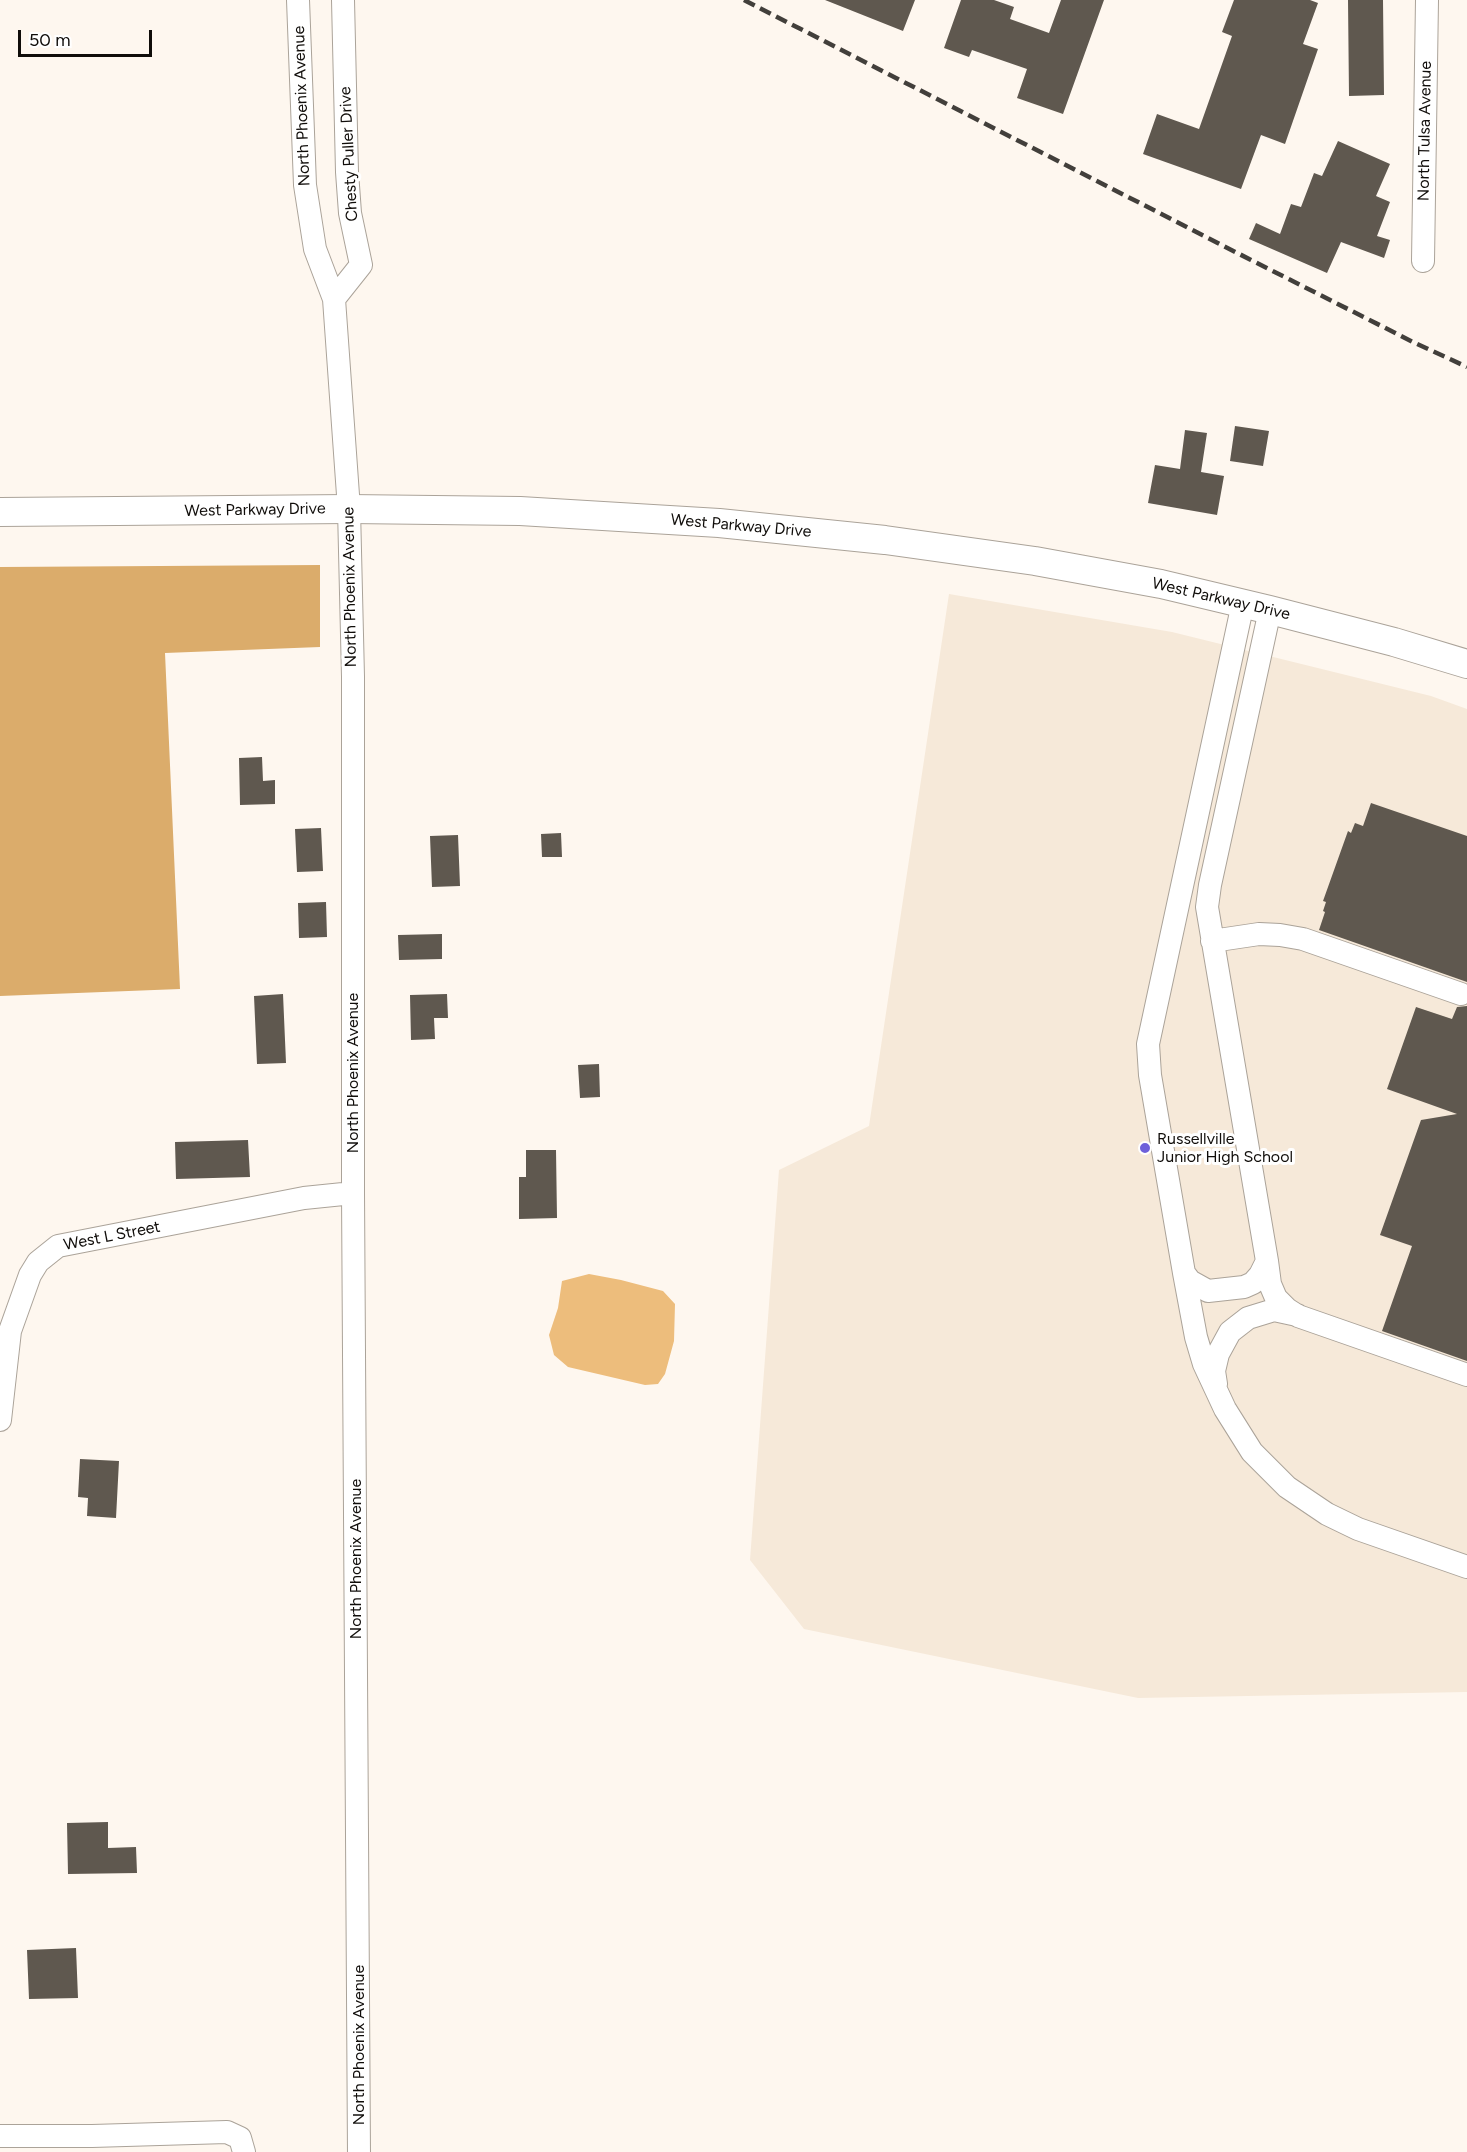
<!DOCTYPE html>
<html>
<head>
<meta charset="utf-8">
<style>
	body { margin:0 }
	#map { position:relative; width:1467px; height:2152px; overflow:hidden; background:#fef7ef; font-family:Figtree,sans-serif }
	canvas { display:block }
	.scale { position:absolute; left:18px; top:30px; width:134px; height:27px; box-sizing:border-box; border:3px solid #100d0a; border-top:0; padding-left:8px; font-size:18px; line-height:21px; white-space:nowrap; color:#100d0a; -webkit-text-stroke:4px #fff; paint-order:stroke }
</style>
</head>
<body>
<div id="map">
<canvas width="1467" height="2152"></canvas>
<div class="scale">50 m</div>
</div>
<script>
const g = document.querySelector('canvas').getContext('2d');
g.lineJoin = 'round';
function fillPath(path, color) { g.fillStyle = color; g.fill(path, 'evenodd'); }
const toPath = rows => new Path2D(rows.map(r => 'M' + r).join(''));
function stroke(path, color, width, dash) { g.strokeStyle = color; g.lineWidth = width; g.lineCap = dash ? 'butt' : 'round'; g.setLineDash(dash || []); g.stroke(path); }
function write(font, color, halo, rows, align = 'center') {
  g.font = font + ' Figtree,sans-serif'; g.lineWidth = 6; g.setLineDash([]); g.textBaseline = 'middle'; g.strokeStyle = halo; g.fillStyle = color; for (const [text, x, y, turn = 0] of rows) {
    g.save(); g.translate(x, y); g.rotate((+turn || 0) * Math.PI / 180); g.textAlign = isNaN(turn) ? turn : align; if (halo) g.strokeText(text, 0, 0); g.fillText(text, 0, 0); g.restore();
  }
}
const built = toPath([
	[949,594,1172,632,1431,696,1467,709,1467,1692,1138,1698,804,1629,750,1560,779,1170,869,1126]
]);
const forest = toPath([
	[320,565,320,647,165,653,180,989,0,996,0,567]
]);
const water = toPath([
	[589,1274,621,1280,663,1291,675,1304,674,1341,665,1374,658,1384,645,1385,568,1367,554,1355,549,1335,558,1308,562,1281]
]);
const building = toPath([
	[825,0,915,0,903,31],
	[961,0,994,0,1014,7,1010,19,1049,33,1061,0,1104,0,1063,114,1017,98,1027,69,972,50,969,57,944,48],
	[1234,0,1310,0,1318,3,1303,44,1318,49,1285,144,1261,135,1241,189,1143,154,1157,114,1199,129,1232,36,1222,32],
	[1348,0,1383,0,1384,95,1349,96],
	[1338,141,1390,164,1376,196,1390,202,1377,236,1390,240,1384,258,1341,242,1327,273,1249,239,1256,223,1280,234,1291,204,1301,207,1314,173,1322,176],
	[1235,426,1269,431,1263,466,1230,461],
	[1185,430,1207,433,1201,472,1224,476,1217,515,1148,503,1155,465,1180,469],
	[262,757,263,781,275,780,275,804,240,805,239,758],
	[1371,803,1467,836,1467,982,1319,930,1325,912,1323,911,1326,902,1323,901,1348,831,1351,833,1355,823,1363,826],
	[321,828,323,871,297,872,295,829],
	[561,833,562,857,542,857,541,834],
	[458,835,460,886,432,887,430,836],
	[326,902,327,937,299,938,298,903],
	[442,934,442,959,399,960,398,935],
	[283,994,286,1063,257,1064,254,996],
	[447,994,448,1018,434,1018,435,1039,411,1040,410,995],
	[1467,1006,1467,1361,1382,1331,1412,1246,1380,1235,1421,1120,1457,1114,1387,1089,1416,1007,1452,1019,1457,1007],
	[599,1064,600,1097,580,1098,578,1065],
	[248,1140,250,1177,176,1179,175,1142],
	[526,1150,556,1150,557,1218,519,1219,519,1177,526,1177],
	[80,1459,119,1461,116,1518,87,1516,88,1498,78,1497],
	[108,1822,108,1848,136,1847,137,1873,68,1874,67,1823],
	[76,1948,78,1998,29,1999,27,1950]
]);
const minor = toPath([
	[298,0,305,185,315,249,334,299,349,509,353,677,353,1193,359,2152],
	[1423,261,1427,0],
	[334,299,361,265,350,213,347,172,343,0],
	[1243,603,1148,1044,1150,1075,1184,1273,1190,1281,1208,1291,1244,1287,1253,1283,1260,1275,1267,1261,1207,907,1210,885,1270,610],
	[1212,941,1259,934,1280,935,1303,939,1461,994],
	[1267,1261,1270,1284,1276,1298,1287,1309,1298,1316,1467,1375],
	[1184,1273,1196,1337,1204,1364,1225,1409,1252,1452,1287,1487,1327,1514,1358,1529,1467,1567],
	[1216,1384,1214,1371,1218,1354,1230,1332,1248,1318,1274,1310,1297,1315],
	[0,1420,10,1331,30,1275,38,1262,58,1246,304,1198,353,1193],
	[0,2136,92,2136,227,2132,240,2138,244,2152]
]);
const major = toPath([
	[0,512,349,509,520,511,719,523,885,540,1035,561,1161,584,1270,610,1394,642,1467,664]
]);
const rail = toPath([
	[744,0,1251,260,1413,342,1467,367]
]);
const markers = [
	[1145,1148,6,"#6e60da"]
];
const streetNames = [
	["North Phoenix Avenue",302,106,-92],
	["North Tulsa Avenue",1425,131,-89],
	["Chesty Puller Drive",349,154,-93],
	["West Parkway Drive",255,510,-1],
	["West Parkway Drive",741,526,5],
	["North Phoenix Avenue",350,587,-91],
	["West Parkway Drive",1221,599,13],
	["North Phoenix Avenue",353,1073,-90],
	["West L Street",112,1236,-11],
	["North Phoenix Avenue",356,1559,-90],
	["North Phoenix Avenue",359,2045,-90]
];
const poiNames = [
	["Russellville",1157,1139],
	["Junior High School",1157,1157]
];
fillPath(built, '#f6e9d9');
fillPath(forest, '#dbac6b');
fillPath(water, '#edbd7c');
fillPath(building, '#5f584f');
stroke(minor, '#aba399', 24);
stroke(major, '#aba399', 30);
stroke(minor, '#fff', 22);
stroke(major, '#fff', 28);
stroke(rail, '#423f3b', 4.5, [12, 6]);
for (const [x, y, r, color] of markers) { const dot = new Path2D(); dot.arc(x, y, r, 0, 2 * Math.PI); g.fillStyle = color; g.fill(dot); stroke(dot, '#fff', 2); }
write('16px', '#100d0a', '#fff', streetNames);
write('16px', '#100d0a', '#fff', poiNames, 'left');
</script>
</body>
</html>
